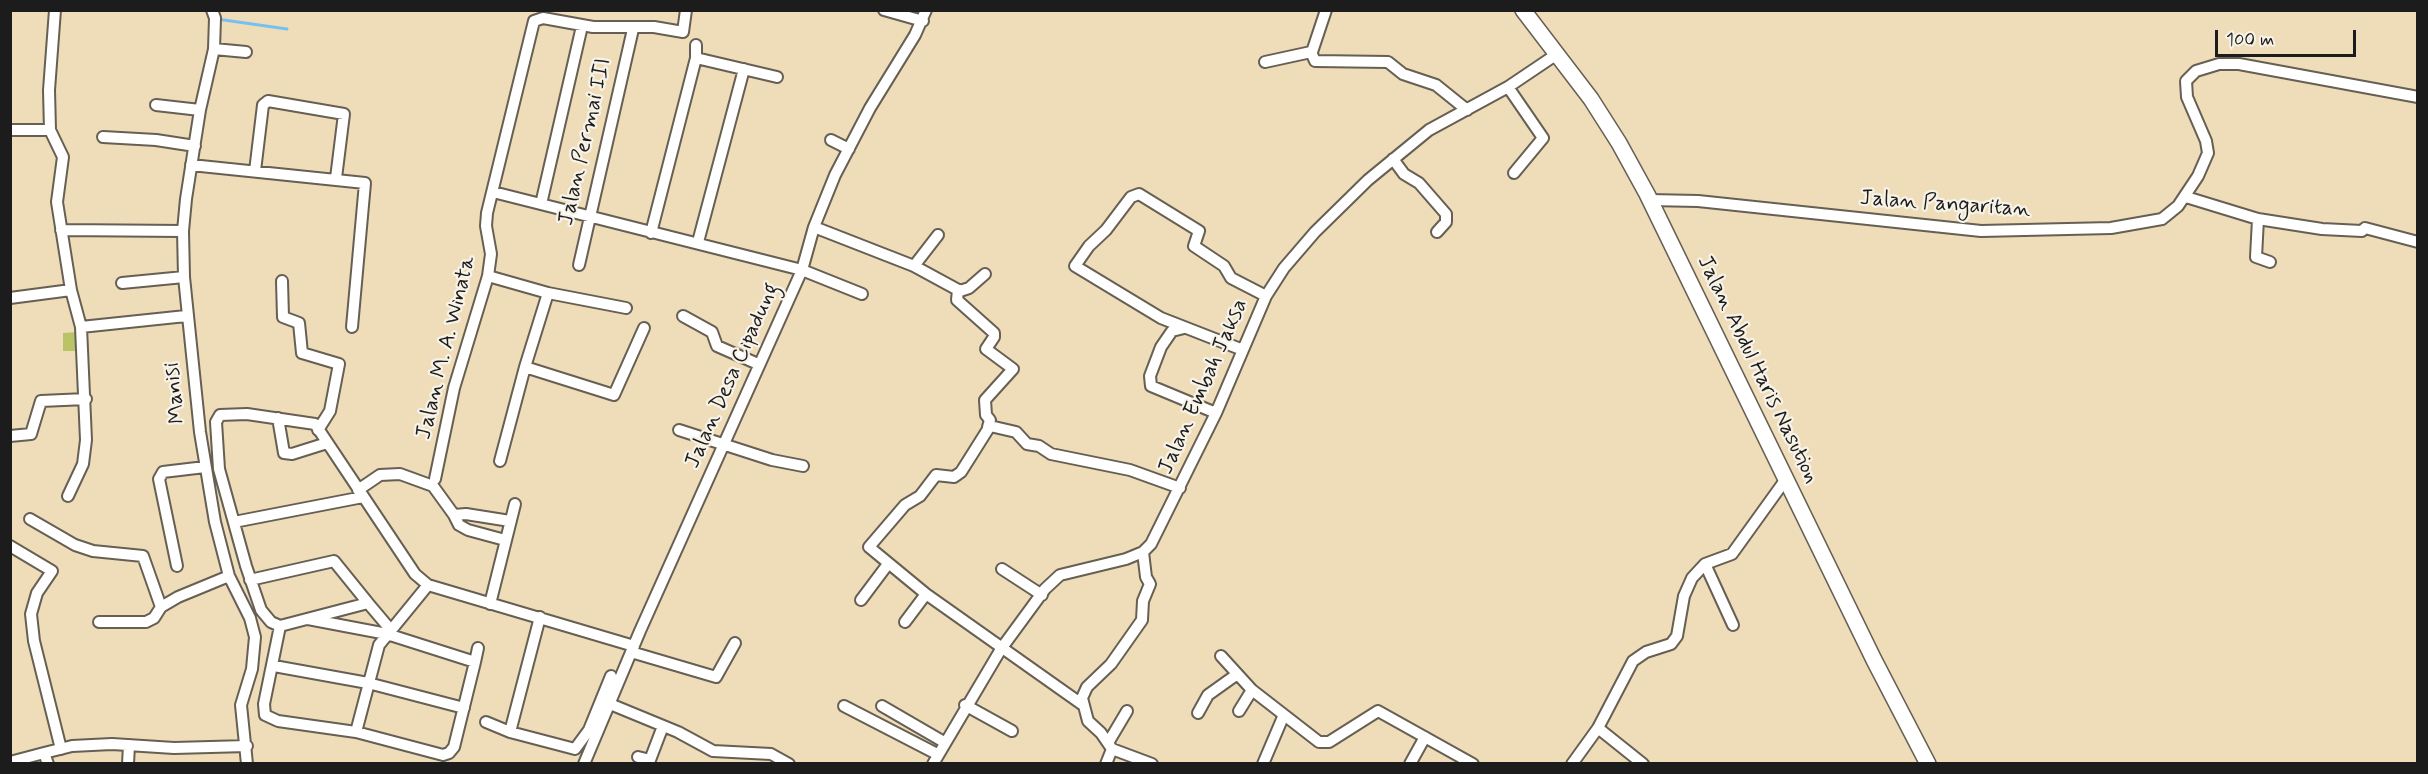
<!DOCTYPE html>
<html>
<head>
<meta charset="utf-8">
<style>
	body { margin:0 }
	#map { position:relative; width:2428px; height:774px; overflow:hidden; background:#efdcb9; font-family:Mynerve,sans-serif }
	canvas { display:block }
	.frame { position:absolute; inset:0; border:12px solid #1c1c1c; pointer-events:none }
	.scale { position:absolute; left:2215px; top:30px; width:141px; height:27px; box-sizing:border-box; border:3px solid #1c1c1c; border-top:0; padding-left:8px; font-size:18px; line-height:21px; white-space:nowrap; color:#1c1c1c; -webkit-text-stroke:4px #f7f3e8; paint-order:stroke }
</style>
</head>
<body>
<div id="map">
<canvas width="2428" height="774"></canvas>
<div class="frame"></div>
<div class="scale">100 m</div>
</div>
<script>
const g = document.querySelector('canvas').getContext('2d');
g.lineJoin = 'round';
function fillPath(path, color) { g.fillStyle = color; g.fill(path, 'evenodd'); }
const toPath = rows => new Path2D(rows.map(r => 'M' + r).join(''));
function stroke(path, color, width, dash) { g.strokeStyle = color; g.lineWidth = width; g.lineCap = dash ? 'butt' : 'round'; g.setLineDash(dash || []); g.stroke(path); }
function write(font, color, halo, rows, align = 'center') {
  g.font = font + ' Mynerve,sans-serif'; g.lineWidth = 4.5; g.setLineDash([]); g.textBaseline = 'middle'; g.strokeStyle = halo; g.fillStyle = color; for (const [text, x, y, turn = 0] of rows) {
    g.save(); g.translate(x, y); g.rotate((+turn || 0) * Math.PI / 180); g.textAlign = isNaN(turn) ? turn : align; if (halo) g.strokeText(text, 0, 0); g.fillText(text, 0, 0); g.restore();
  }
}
const green = toPath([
	[79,332,79,351,63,351,63,333]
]);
const stream = toPath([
	[217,19,287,29],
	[732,413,739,398],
	[578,764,589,738]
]);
const minor = toPath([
	[55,10,49,90,50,130,63,157,57,202,71,290,81,327,186,316],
	[212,10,215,18,214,49,200,110,186,199,183,231,184,277,200,432,215,522,229,576,250,618,255,637,252,669,241,705,247,764],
	[884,10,923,21],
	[214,49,246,52],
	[1312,52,1326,10],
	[696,58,777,77],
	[1265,62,1311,52,1315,61,1388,62,1403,74,1436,85,1467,110],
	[1508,87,1543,138,1514,173],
	[156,105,200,110],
	[10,130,50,130],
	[103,137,156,140,195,146],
	[831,140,849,149],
	[1393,159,1404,174,1419,183,1446,214,1446,222,1437,232],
	[191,165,365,183,352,327],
	[255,171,263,105,268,101,344,114,336,178],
	[493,192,802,270,862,294],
	[2186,197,2258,219,2322,229,2362,231,2365,228,2418,242],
	[1649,200,1698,201,1981,231,2111,228,2162,219,2178,206,2198,176,2208,153,2206,141,2187,97,2186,81,2196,71,2219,64,2239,64,2418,97],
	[541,204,582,26],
	[2258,219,2256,257,2270,262],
	[814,227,914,266,960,291,969,288,985,274],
	[61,230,183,231],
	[651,233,696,58,696,45],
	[698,242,744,69],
	[579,265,633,29],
	[914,266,938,235],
	[488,276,548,293,626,308],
	[282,281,283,317,299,323,302,353,339,364,330,411,318,430],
	[122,283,184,277],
	[958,290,957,300,994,333,994,337,986,349,1013,369,985,400,986,415,990,420,988,427],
	[10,298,71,290],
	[683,316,712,332,717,346,758,364],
	[1184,328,1172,331,1161,347,1150,376,1151,386,1216,413],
	[1243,350,1161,318,1075,266,1089,246,1106,230,1131,197,1139,194,1199,231,1194,246,1224,266,1231,278,1266,296],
	[525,367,614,395,644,328],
	[278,418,284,453,292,454,327,443],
	[679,430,772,460,803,466],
	[10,436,31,434,41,401,86,399],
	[500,461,525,367,548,293],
	[435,479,454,388,488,276,491,254,486,226,487,213,534,21,543,18,593,27,654,27,683,32,686,10],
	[358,490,380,475,400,474,433,486,454,515,466,514,510,521],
	[68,496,83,464,86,440,81,327],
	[454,515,459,525,468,530,505,540],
	[30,519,75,545,93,551,143,556,161,607],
	[234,522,363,497],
	[10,546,52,571,37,593,31,614,34,641,61,749],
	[1143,552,1146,577,1150,584,1143,601,1142,620,1111,664,1087,687,1082,698,1088,721,1101,733,1112,749,1152,764],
	[1705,564,1733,625],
	[177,566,159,479,163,472,205,467],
	[1002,569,1042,595],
	[250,580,334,561,368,603],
	[861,600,888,564],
	[490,604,515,504],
	[308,619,387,634,475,662,454,747,449,753,443,755,356,732,278,721,265,715,264,704,280,626,271,622,261,610,246,566,219,469,216,422,220,415,247,414,315,424,415,574,428,585,634,646],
	[99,622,146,622,154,618,161,607,178,597,229,576],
	[905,622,926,594],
	[280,626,368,603,390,629],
	[631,652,716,677,735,643],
	[1221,656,1252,690,1319,742,1329,742,1378,711,1473,764],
	[475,662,478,648],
	[274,666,368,683,464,708],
	[610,704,678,732,713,751,771,754,789,764],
	[965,705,1012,731],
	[1083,705,926,594,869,547,905,505,920,496,936,475,954,477,961,472,990,426,1016,432,1027,444,1039,446,1051,454,1130,470,1180,488],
	[844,706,937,754],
	[882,706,944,742],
	[1239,711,1252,690],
	[1198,713,1208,695,1236,675],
	[486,722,510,732,575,749,589,730,611,676],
	[1598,728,1643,764],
	[356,732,379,645,428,585],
	[510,732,540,617],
	[1108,743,1127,711],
	[44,753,72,746,112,744,174,748,247,746],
	[638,757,650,760,663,726],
	[10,762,44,753,48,764],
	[128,764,129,745],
	[584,764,640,631,802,270,814,227,835,175,870,108,915,35,926,10],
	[933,764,1001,649,1045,589,1060,575,1126,559,1143,552,1151,544,1216,413,1266,296,1284,268,1315,232,1368,180,1429,130,1508,87,1557,54],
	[1106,764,1112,749],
	[1263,764,1283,717],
	[1410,764,1425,737],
	[1572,764,1598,728,1633,661,1646,652,1671,644,1677,636,1684,596,1692,578,1705,564,1732,554,1786,479]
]);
const highway = toPath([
	[1523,10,1591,99,1619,143,1647,194,1874,660,1928,764]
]);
const streetNames = [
	["Jalan Permai III",586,142,-77],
	["Jalan Pangaritan",1945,205,4],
	["Jalan M. A. Winata",447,348,-76],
	["Jalan Abdul Haris Nasution",1757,370,64],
	["Jalan Desa Cipadung",733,376,-66],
	["Jalan Embah Jaksa",1204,387,-66],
	["Manisi",176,393,-96]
];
fillPath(green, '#b8c466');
stroke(stream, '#76c1ef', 3);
stroke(minor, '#665f53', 14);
stroke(highway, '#665f53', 18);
stroke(minor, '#fff', 10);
stroke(highway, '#fff', 15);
write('22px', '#1c1c1c', '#f7f3e8', streetNames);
</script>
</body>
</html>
